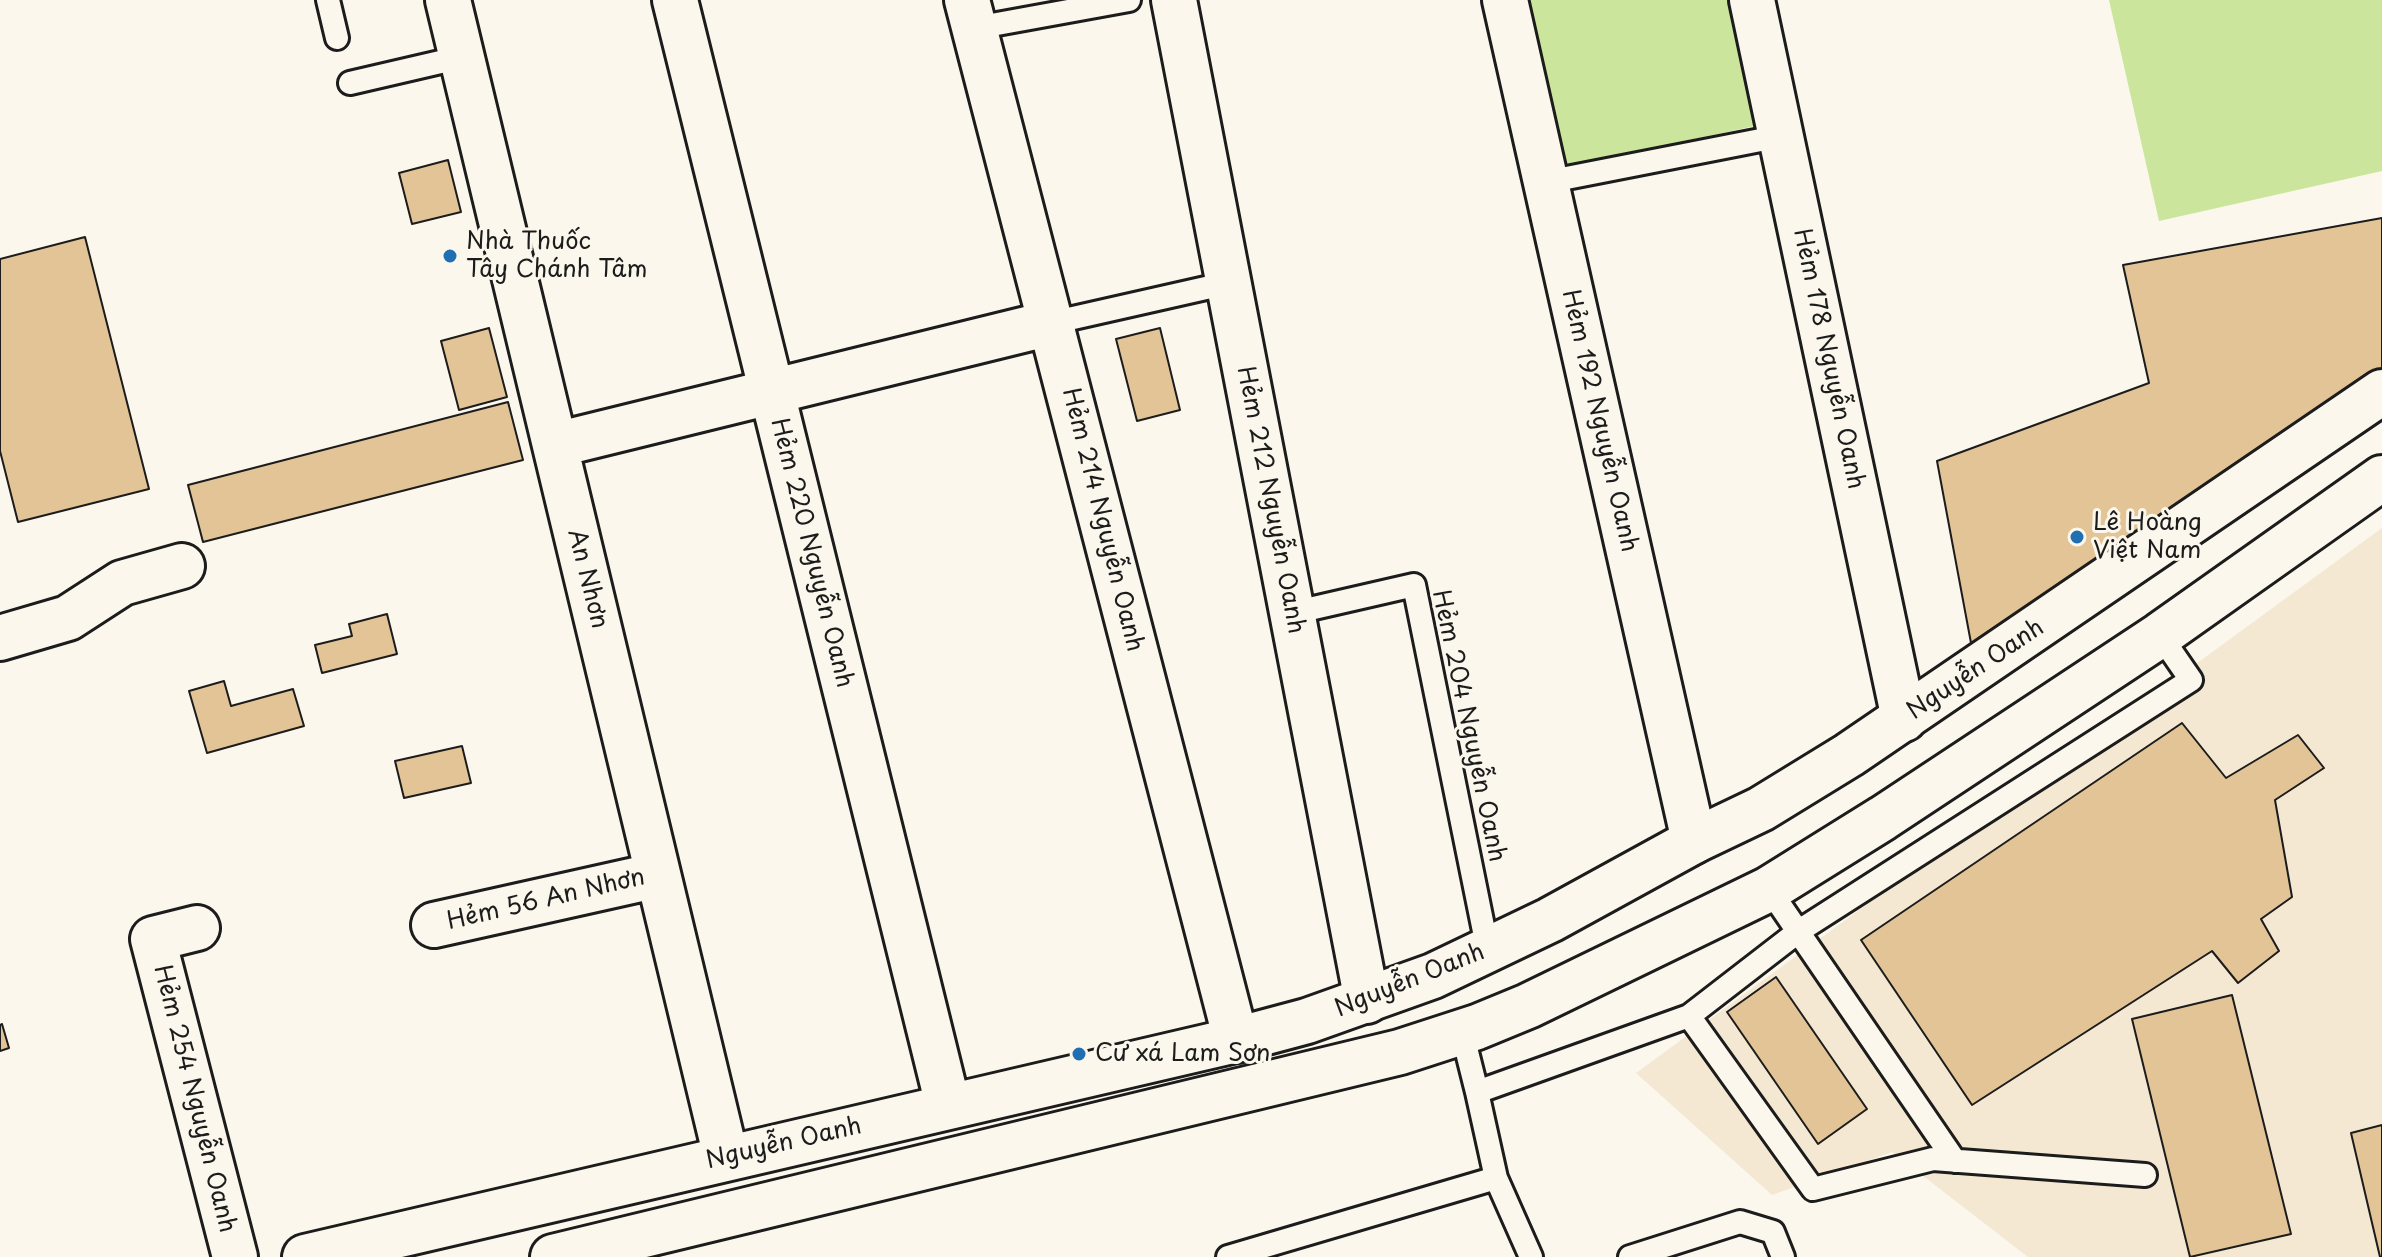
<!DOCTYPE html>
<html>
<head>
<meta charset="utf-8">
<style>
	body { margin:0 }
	canvas { display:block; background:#fbf7ec }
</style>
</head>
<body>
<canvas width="2382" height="1257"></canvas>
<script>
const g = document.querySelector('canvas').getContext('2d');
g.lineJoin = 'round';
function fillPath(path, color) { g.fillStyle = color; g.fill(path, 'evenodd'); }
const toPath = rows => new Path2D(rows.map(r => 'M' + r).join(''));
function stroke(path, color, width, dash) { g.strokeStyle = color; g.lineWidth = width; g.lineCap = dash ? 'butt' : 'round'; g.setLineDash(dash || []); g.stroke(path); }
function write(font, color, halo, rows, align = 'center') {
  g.font = font + ' "Playpen Sans",sans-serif'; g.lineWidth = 6; g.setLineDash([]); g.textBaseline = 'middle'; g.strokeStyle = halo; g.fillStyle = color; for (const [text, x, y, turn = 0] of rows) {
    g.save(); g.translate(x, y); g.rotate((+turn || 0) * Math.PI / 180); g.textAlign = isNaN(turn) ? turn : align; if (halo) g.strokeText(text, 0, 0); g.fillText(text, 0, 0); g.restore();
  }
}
const built = toPath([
	[2382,528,2382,1257,2028,1257,1892,1152,1772,1195,1636,1073]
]);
const green = toPath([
	[1517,0,1731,0,1759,125,1557,169],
	[2109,0,2382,0,2382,171,2159,221]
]);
const building = toPath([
	[448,160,461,212,412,224,399,173,448,160],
	[2382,218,2382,373,1974,659,1937,461,2149,383,2123,265,2382,218],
	[85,237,149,489,18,522,0,451,0,259,85,237],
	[489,328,507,397,459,410,441,341,489,328],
	[1160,328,1180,410,1137,421,1116,339,1160,328],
	[508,402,523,460,203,542,188,485,508,402],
	[387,614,397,654,322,673,315,645,352,636,349,624,387,614],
	[224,681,231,706,293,689,304,726,207,753,189,691,224,681],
	[2182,723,2226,778,2298,735,2324,768,2275,800,2292,897,2261,919,2279,951,2238,983,2212,951,1972,1105,1861,940,2182,723],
	[462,746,471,783,404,798,395,761,462,746],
	[1776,977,1867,1109,1818,1144,1727,1012,1776,977],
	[2232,995,2291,1234,2190,1257,2132,1019,2232,995],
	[2,1024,9,1048,0,1051,0,1025,2,1024],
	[2382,1125,2382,1257,2380,1257,2351,1133,2382,1125]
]);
const lane = toPath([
	[328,0,337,38],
	[975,28,1129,0],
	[350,83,462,57],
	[1546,182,1781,136],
	[1051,323,1228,283],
	[1292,613,1414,585,1488,951],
	[1769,889,1955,1161],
	[1689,1016,1813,1189,1933,1159,2145,1175],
	[1462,1032,1477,1092,1689,1016,1799,931,2191,680,2160,635],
	[1477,1092,1496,1178,1531,1257],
	[1228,1257,1496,1178],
	[1630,1257,1740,1222,1773,1232,1783,1257]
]);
const street = toPath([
	[448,0,726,1157],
	[675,0,948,1105],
	[967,0,1236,1040],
	[1174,0,1367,1001],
	[1505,0,1694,841],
	[1752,0,1904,719],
	[555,445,1051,323],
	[0,638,68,618,122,583,182,566],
	[434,925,658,875],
	[197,928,153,939,235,1257]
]);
const primary = toPath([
	[305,1257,1236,1040,1307,1021,1433,976,1550,920,1694,841,1761,809,1849,755,2382,392],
	[553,1257,1400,1052,1477,1027,1528,1006,1769,889,1883,818,2160,635,2382,478]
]);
const markers = [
	[450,256,8,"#1f6fb2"],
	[2077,537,8,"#1f6fb2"],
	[1079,1054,8,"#1f6fb2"]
];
const poiNames = [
	["Nhà Thuốc",466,242],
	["Tây Chánh Tâm",466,270],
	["Lê Hoàng",2093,523],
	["Việt Nam",2093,551],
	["Cư xá Lam Sơn",1095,1054]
];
const streetNames = [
	["Hẻm 178 Nguyễn Oanh",1828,359,78],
	["Hẻm 192 Nguyễn Oanh",1599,421,77],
	["Hẻm 212 Nguyễn Oanh",1270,500,79],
	["Hẻm 214 Nguyễn Oanh",1102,520,76],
	["Hẻm 220 Nguyễn Oanh",811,553,76],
	["An Nhơn",587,579,76],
	["Nguyễn Oanh",1976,670,-34],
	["Hẻm 204 Nguyễn Oanh",1468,726,78],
	["Hẻm 56 An Nhơn",546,900,-13],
	["Nguyễn Oanh",1410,981,-22],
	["Hẻm 254 Nguyễn Oanh",194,1099,76],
	["Nguyễn Oanh",784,1144,-13]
];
fillPath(built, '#f4e8d2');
fillPath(green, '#cbe69c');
fillPath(building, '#e2c496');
stroke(building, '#1c1c1c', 2);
stroke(lane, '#1c1c1c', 28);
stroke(street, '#1c1c1c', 50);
stroke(primary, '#1c1c1c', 50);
stroke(lane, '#fbf7ec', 22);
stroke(street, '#fbf7ec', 44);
stroke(primary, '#fbf7ec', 44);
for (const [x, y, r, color] of markers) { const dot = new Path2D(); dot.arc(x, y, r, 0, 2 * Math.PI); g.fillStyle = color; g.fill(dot); stroke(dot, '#fbf7ec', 3); }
write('24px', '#1c1c1c', '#fbf7ec', poiNames, 'left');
write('24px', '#1c1c1c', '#fbf7ec', streetNames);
</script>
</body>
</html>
